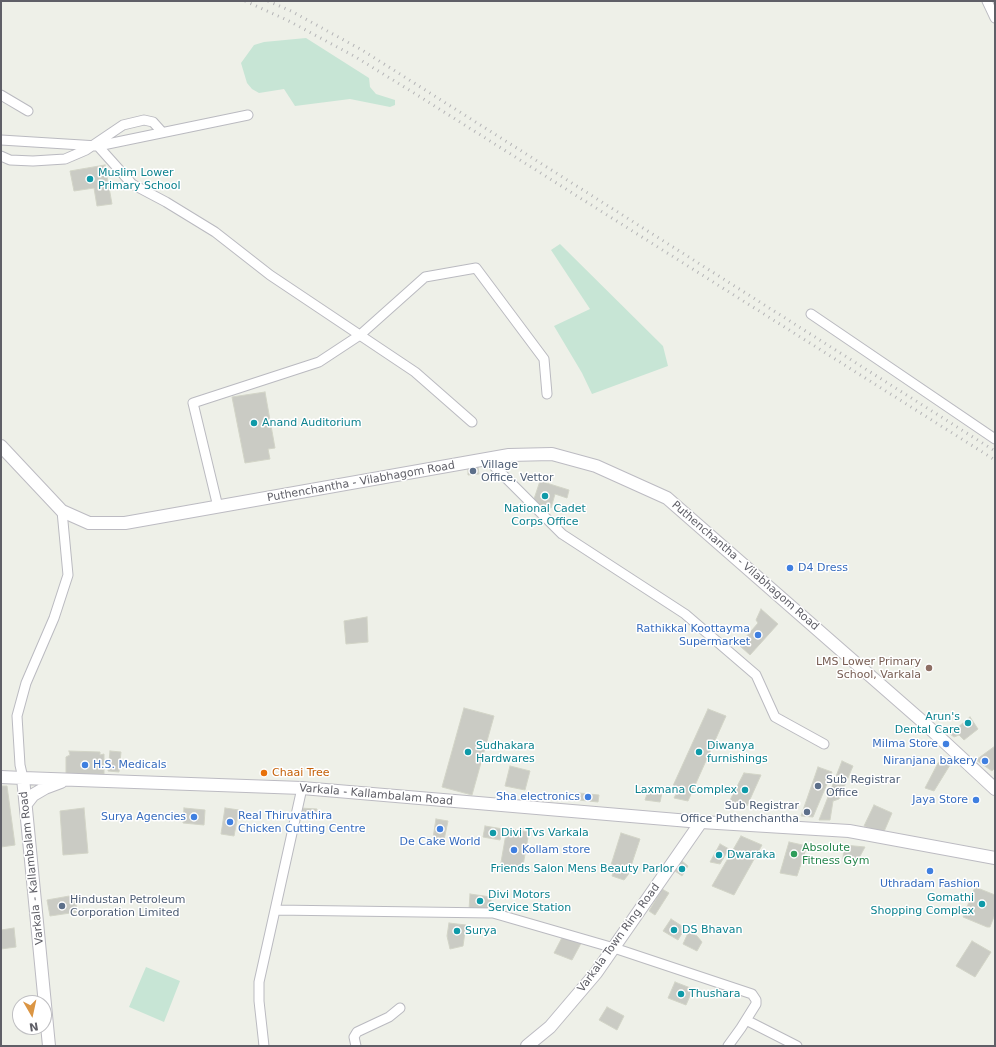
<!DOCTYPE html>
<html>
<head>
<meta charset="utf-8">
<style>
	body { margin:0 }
	#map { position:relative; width:996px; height:1047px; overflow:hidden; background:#eef0e8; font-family:"DejaVu Sans",sans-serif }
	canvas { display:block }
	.frame { position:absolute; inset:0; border:2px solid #5f5f67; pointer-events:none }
	.north { position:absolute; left:12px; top:995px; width:40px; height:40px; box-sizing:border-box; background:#fff; border:1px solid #bfbfc2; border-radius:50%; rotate:171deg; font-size:11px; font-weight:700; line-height:16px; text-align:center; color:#5f5f67 }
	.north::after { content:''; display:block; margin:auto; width:14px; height:18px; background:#db9543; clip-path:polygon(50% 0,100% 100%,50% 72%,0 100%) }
</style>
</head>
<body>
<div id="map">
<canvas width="996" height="1047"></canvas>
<div class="frame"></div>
<div class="north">N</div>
</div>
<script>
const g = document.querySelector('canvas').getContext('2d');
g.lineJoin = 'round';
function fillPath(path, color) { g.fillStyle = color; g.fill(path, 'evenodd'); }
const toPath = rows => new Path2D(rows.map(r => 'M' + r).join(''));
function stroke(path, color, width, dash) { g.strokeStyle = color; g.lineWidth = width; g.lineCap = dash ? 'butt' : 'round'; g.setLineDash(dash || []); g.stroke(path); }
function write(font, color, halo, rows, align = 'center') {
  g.font = font + ' "DejaVu Sans",sans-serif'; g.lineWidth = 3; g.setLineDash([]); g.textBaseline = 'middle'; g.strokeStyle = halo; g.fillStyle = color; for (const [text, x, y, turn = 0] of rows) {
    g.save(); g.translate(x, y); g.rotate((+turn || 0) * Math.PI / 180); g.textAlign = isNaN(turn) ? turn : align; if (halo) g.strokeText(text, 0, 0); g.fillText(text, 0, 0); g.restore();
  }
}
const green = toPath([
	[306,38,369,78,370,87,376,94,395,100,395,105,390,107,350,99,295,106,284,89,259,93,252,89,247,83,241,63,254,45,264,42],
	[560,244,663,346,668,366,592,394,582,373,554,326,590,309,551,250],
	[146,967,180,981,164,1022,129,1007]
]);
const building = toPath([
	[105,165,112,204,97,206,94,188,74,191,70,171,105,165],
	[265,392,275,448,268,449,270,459,245,463,232,397,265,392],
	[478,467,479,474,468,475,468,468,478,467],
	[540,481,569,490,567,498,555,494,551,508,533,502,540,481],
	[761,609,778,624,750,655,739,645,758,623,756,620,761,609],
	[367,617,368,642,346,644,344,621,367,617],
	[464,708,494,716,472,795,442,787,464,708],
	[708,709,726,716,688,801,674,798,677,792,672,788,708,709],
	[970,717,978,729,964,740,959,735,954,737,950,734,970,717],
	[995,746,995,768,992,771,976,760,995,746],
	[69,751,100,752,100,755,104,754,104,774,66,774,66,757,70,755,69,751],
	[110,751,121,752,119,772,108,771,110,751],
	[842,761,853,766,839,799,833,801,830,820,819,820,842,761],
	[944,761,950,765,934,791,925,788,938,763,944,761],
	[510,766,530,771,525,790,505,786,510,766],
	[818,767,832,772,813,817,801,816,818,767],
	[744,773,761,775,747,806,728,804,744,773],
	[1,786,7,786,15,845,1,847,1,786],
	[649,788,663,789,660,802,645,800,649,788],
	[579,793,599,795,598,802,578,800,579,793],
	[874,805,892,813,883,834,864,826,874,805],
	[84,808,88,853,63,855,60,811,84,808],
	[184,808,205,810,204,825,183,823,184,808],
	[225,808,239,810,234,836,221,834,225,808],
	[300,808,317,809,316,817,299,816,300,808],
	[436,819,448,821,444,840,433,838,436,819],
	[485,826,503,829,500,840,483,837,485,826],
	[507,828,529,832,522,871,500,868,507,828],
	[621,833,640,839,628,875,624,880,612,876,614,869,610,868,621,833],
	[741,836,762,845,734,895,712,886,741,836],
	[789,842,807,846,797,876,780,873,789,842],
	[720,844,729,849,720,864,710,862,720,844],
	[844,845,865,847,858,860,843,859,844,845],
	[682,861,688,866,682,876,675,871,682,861],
	[975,887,995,895,995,914,990,927,987,927,963,917,975,887],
	[662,889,669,893,655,915,649,911,662,889],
	[470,894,491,897,491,911,469,910,470,894],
	[75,895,77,912,50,916,47,900,75,895],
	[671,919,685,928,678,940,663,931,671,919],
	[449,923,466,925,463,946,450,949,447,936,449,923],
	[14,928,16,947,1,949,1,930,14,928],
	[566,930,585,936,572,960,554,953,566,930],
	[689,931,697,936,702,942,697,951,683,944,689,931],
	[972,941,991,952,975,977,956,966,972,941],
	[675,982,693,989,686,1005,668,998,675,982],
	[607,1007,624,1016,617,1030,599,1020,607,1007]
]);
const street = toPath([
	[987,1,995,18],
	[1,95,28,111],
	[1,140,98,146,248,115],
	[98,146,132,184,166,202,215,232,270,275,415,372,472,422],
	[1,156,10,160,33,161,65,159,86,150,123,125,144,120,153,122,162,132],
	[811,314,995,439],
	[487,459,562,534,685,614,756,675,775,717,824,744],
	[218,507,193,403,319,362,360,335,425,277,476,268,544,359,547,394],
	[23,778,20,765,17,716,26,683,54,618,68,575,62,511],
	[302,788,275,910,493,913,614,948,752,994,756,1000,756,1004,741,1028,728,1046],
	[746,1020,797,1046],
	[264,1046,259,1001,259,982,275,910],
	[356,1046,354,1037,357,1032,389,1017,400,1008]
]);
const secondary = toPath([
	[1,446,62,511,89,523,125,523,509,455,552,454,596,466,667,498,923,722,995,789],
	[1,777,23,778],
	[26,804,33,795,45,788,61,782],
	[49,1046,23,778,302,788,701,822,849,831,995,858],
	[527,1046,550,1027,596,973,701,822]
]);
const rail = toPath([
	[245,1,287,20,354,56,414,93,995,460],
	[268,1,291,11,362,50,995,451]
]);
const markers = [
	[90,179,4,"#0f9aa8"],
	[254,423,4,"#0f9aa8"],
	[473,471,4,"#5c6f8a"],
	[545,496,4,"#0f9aa8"],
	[790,568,4,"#3f7fe0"],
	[758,635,4,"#3f7fe0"],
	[929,668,4,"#8d6e63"],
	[968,723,4,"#0f9aa8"],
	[946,744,4,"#3f7fe0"],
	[468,752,4,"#0f9aa8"],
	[699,752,4,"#0f9aa8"],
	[985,761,4,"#3f7fe0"],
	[85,765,4,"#3f7fe0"],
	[264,773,4,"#e8710a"],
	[818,786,4,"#5c6f8a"],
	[745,790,4,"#0f9aa8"],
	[588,797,4,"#3f7fe0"],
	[976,800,4,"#3f7fe0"],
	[807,812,4,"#5c6f8a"],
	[194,817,4,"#3f7fe0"],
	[230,822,4,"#3f7fe0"],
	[440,829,4,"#3f7fe0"],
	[493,833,4,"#0f9aa8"],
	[514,850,4,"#3f7fe0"],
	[794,854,4,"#2e9e5b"],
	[719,855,4,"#0f9aa8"],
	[682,869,4,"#0f9aa8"],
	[930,871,4,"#3f7fe0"],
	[480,901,4,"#0f9aa8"],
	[982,904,4,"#0f9aa8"],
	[62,906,4,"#5c6f8a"],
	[674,930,4,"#0f9aa8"],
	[457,931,4,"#0f9aa8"],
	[681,994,4,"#0f9aa8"]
];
const cultureNames = [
	["Muslim Lower",98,173],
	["Primary School",98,186],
	["Anand Auditorium",262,423],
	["National Cadet",545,509,"center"],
	["Corps Office",545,522,"center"],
	["Arun's",960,717,"right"],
	["Dental Care",960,730,"right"],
	["Sudhakara",476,746],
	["Hardwares",476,759],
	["Diwanya",707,746],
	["furnishings",707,759],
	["Laxmana Complex",737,790,"right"],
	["Divi Tvs Varkala",501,833],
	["Dwaraka",727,855],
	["Friends Salon Mens Beauty Parlor",674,869,"right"],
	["Divi Motors",488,895],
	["Service Station",488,908],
	["Gomathi",974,898,"right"],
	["Shopping Complex",974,911,"right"],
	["DS Bhavan",682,930],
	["Surya",465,931],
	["Thushara",689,994]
];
const serviceNames = [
	["Village",481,465],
	["Office, Vettor",481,478],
	["Sub Registrar",826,780],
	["Office",826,793],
	["Sub Registrar",799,806,"right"],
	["Office Puthenchantha",799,819,"right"],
	["Hindustan Petroleum",70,900],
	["Corporation Limited",70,913]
];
const streetNames = [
	["Puthenchantha - Vilabhagom Road",361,482,-10],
	["Puthenchantha - Vilabhagom Road",745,566,41],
	["Varkala - Kallambalam Road",376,795,5],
	["Varkala - Kallambalam Road",32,868,-96],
	["Varkala Town Ring Road",619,938,-54]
];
const shopNames = [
	["D4 Dress",798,568,"left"],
	["Rathikkal Koottayma",750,629],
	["Supermarket",750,642],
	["Milma Store",938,744],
	["Niranjana bakery",977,761],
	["H.S. Medicals",93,765,"left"],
	["Sha electronics",580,797],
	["Jaya Store",968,800],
	["Real Thiruvathira",238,816,"left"],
	["Chicken Cutting Centre",238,829,"left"],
	["Surya Agencies",186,817],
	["De Cake World",440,842,"center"],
	["Kollam store",522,850,"left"],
	["Uthradam Fashion",930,884,"center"]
];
const educationNames = [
	["LMS Lower Primary",921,662],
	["School, Varkala",921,675]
];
const foodNames = [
	["Chaai Tree",272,773]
];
const leisureNames = [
	["Absolute",802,848],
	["Fitness Gym",802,861]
];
fillPath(green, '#c7e5d5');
fillPath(building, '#cacbc4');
stroke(building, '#d2d4c7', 1);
stroke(street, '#babac0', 11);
stroke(secondary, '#bcbbc2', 14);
stroke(street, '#fff', 9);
stroke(secondary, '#fff', 12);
stroke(rail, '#b5b5b7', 3, [1, 5]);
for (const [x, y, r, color] of markers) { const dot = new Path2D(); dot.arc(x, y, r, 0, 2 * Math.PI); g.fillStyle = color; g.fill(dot); stroke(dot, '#fff', 1.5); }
write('11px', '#0d838f', '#fff', cultureNames, 'left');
write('11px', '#4e5e75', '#fff', serviceNames, 'left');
write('11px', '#5f5f67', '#fff', streetNames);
write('11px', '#366cbe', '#fff', shopNames, 'right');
write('11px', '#785e54', '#fff', educationNames, 'right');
write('11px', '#c56008', '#fff', foodNames, 'left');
write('11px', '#27864d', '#fff', leisureNames, 'left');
</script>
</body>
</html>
